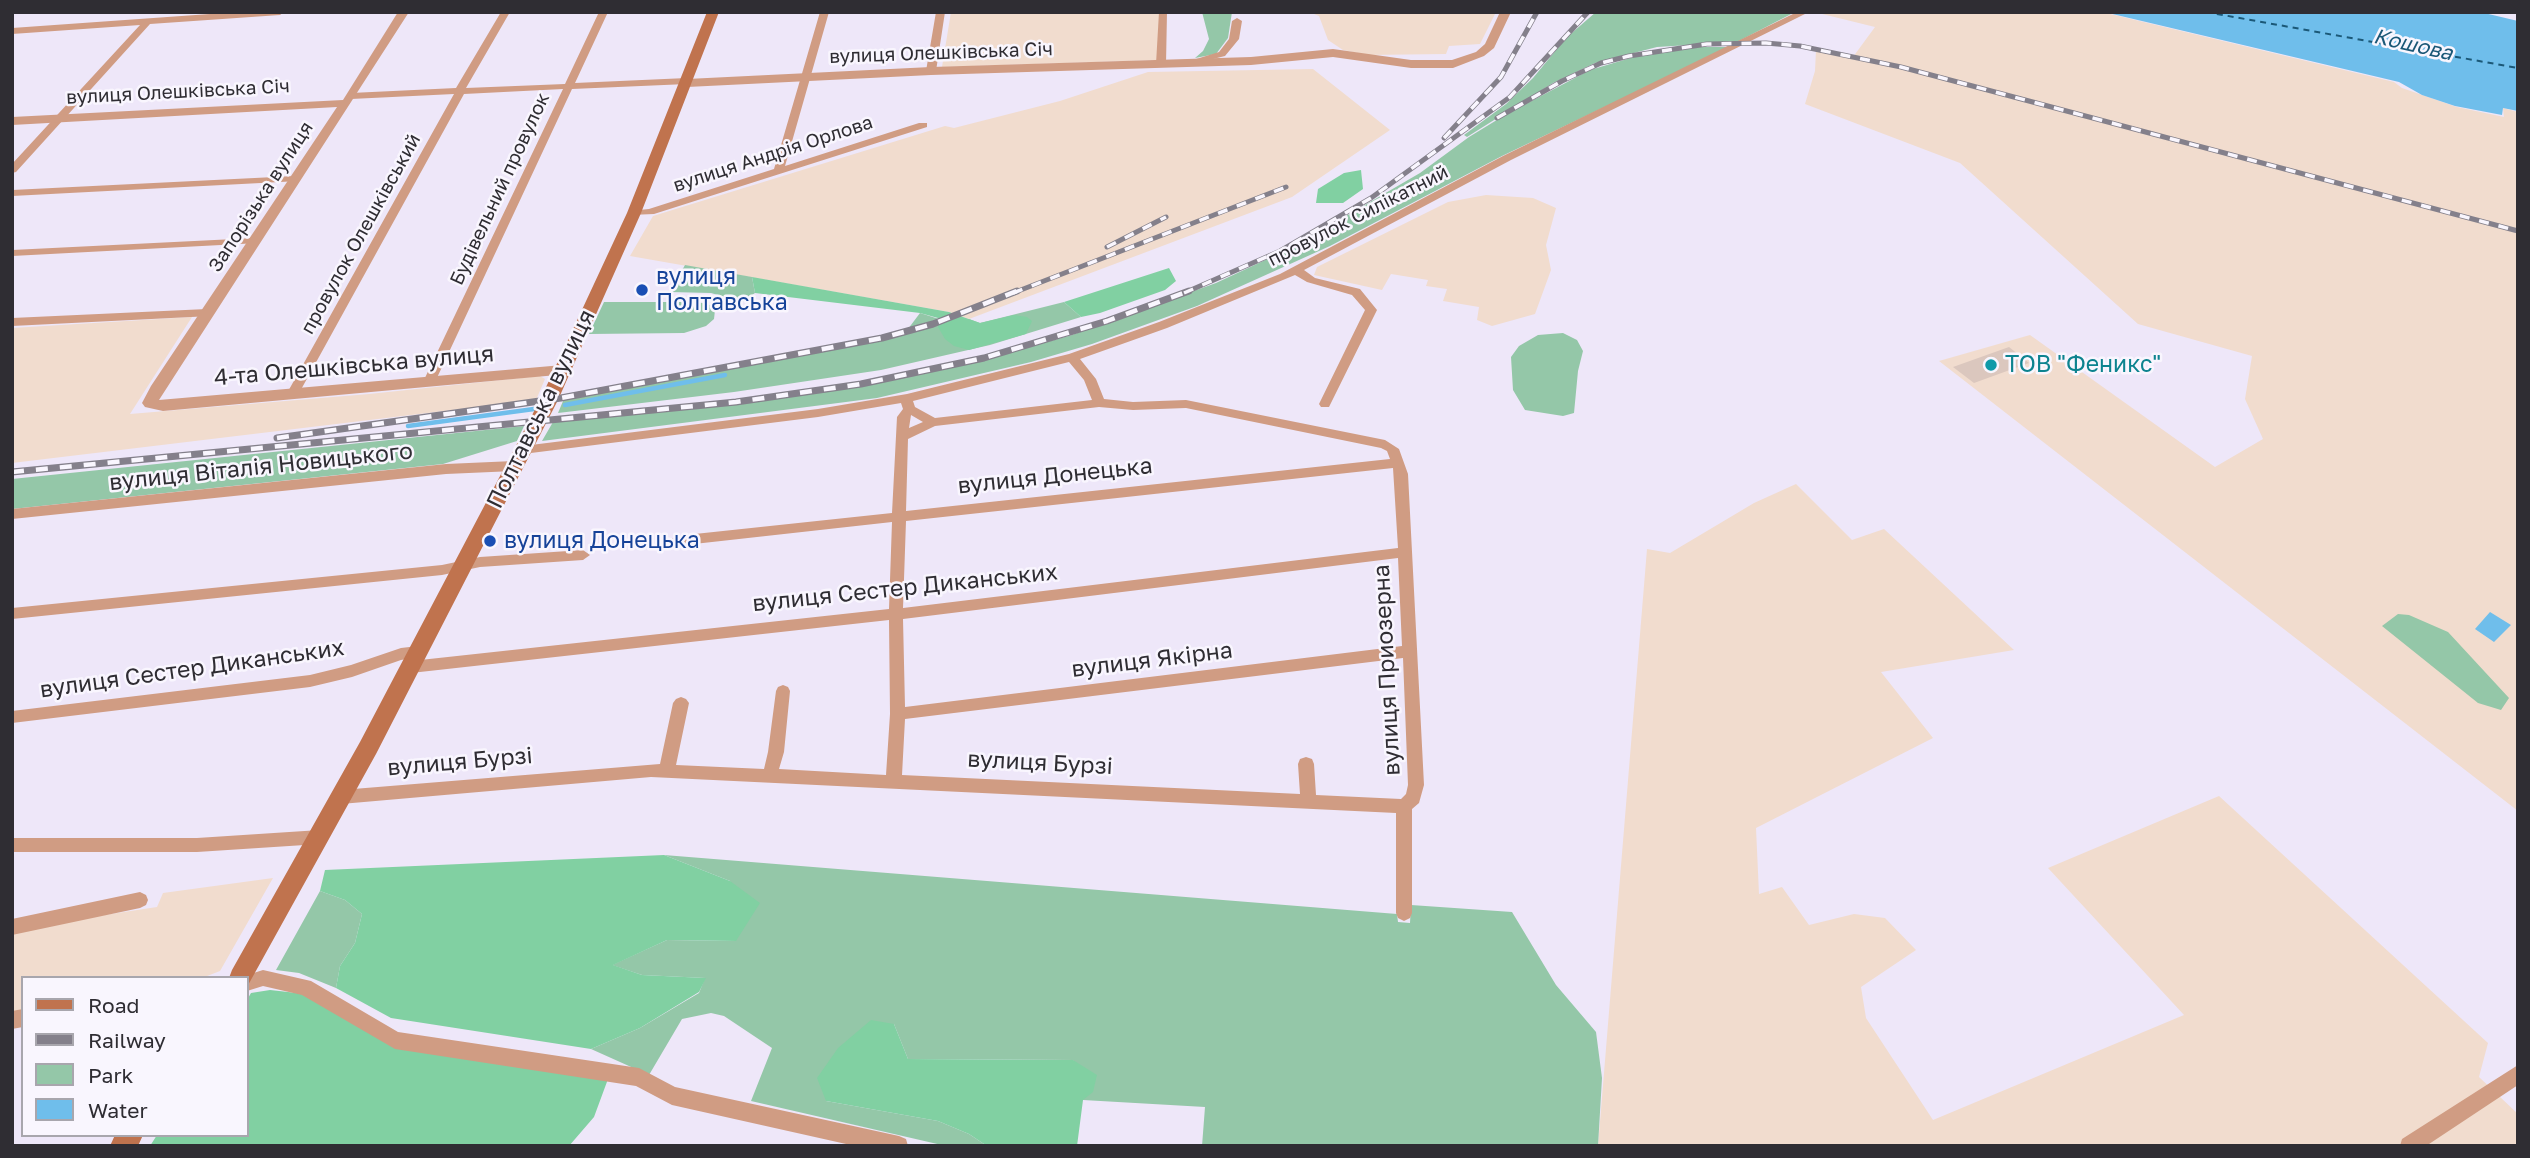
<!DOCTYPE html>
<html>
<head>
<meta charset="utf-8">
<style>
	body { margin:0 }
	#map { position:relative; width:2530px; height:1158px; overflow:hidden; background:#eee7f9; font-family:"Golos Text",sans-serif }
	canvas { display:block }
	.frame { position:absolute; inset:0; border:14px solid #2f2d33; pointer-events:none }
	.legend { position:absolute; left:21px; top:976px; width:228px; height:161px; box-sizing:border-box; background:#f9f6fe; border:2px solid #a8a6ad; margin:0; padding:9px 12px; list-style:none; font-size:21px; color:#2f2d33 }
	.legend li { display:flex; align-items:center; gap:14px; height:35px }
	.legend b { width:35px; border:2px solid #a8a6ad }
</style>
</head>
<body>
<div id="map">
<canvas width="2530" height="1158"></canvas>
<div class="frame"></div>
<ul class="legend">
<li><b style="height:9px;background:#c0734e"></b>Road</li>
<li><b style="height:9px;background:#84808b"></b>Railway</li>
<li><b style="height:19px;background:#94c7a8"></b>Park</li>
<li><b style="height:19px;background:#6fbeeb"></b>Water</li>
</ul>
</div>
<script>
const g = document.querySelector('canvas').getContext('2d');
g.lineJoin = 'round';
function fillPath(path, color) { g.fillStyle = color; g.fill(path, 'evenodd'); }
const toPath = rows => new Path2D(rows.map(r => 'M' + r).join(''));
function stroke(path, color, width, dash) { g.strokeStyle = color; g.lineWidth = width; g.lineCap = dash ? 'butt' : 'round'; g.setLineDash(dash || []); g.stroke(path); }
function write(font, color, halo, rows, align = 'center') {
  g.font = font + ' "Golos Text",sans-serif'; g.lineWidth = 5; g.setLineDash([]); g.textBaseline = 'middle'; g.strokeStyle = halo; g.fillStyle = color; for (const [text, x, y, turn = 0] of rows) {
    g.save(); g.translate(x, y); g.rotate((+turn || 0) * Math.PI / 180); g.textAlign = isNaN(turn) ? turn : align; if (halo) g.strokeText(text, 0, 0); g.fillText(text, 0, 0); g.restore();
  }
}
const industrial = toPath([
	[951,12,1160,12,1158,60,942,67],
	[1309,12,1496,12,1480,44,1449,46,1446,54,1368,55,1343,50,1328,40,1319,16],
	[1814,12,2102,12,2394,82,2402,88,2457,107,2504,117,2503,108,2518,112,2518,811,1939,361,2030,335,2215,467,2263,439,2245,399,2252,356,2138,324,1960,163,1805,104,1815,71,1816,50,1853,57,1875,27],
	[1313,69,1390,130,1292,197,969,319,949,312,630,256,653,216,945,126,954,128,1060,101,1148,72],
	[1486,195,1533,198,1556,208,1546,245,1551,270,1535,314,1492,326,1477,320,1479,307,1443,301,1447,289,1426,286,1428,280,1391,274,1382,290,1314,275,1317,267,1448,202],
	[192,317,130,414,369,394,540,376,545,379,536,400,12,463,12,328],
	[1796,484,1852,540,1884,529,2014,650,1881,672,1933,738,1756,828,1759,894,1782,887,1809,925,1854,914,1885,918,1916,950,1861,987,1866,1018,1933,1120,2184,1015,2048,868,2219,796,2488,1043,2479,1077,2518,1114,2518,1146,1598,1146,1647,549,1670,553,1754,503],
	[273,878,220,971,202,978,23,978,23,1013,12,1015,12,929,157,907,163,893]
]);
const green = toPath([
	[1202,12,1232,12,1228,38,1216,54,1195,58,1203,51,1209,39],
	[1596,12,1795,12,1737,42,1657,47,1595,63,1553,83,1467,137,1464,135,1506,104,1533,78,1566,38],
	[1697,47,1730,47,1502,156,1330,246,1197,306,1092,344,1031,362,877,398,542,441,553,422,762,401,834,390,990,358,1072,335,1216,283,1291,248,1420,173,1469,137,1505,115,1590,70,1644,54],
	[685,265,752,277,755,293,731,310,730,303,725,297,711,293,670,292],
	[604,302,698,302,710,305,715,310,714,319,706,326,684,333,589,334],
	[1064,302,1081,317,990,345,881,370,734,392,558,413,566,394,869,339,908,329,920,313,939,319,938,326,969,319,980,323],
	[1563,333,1577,340,1583,351,1578,371,1574,413,1563,416,1525,410,1513,390,1511,357,1519,346,1538,335],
	[524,426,517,441,443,464,12,509,12,479],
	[2398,614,2409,615,2448,632,2509,698,2501,710,2478,703,2382,626],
	[664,855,1397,914,1398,922,1410,923,1411,905,1512,912,1556,985,1596,1032,1602,1078,1598,1146,1202,1146,1205,1107,1083,1100,1073,1060,908,1059,894,1024,826,1101,938,1121,969,1134,987,1146,946,1146,751,1101,772,1048,724,1016,711,1013,682,1019,649,1075,591,1049,640,1028,699,993,705,978,642,975,612,965,667,940,736,941,730,881],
	[320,891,345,900,362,914,355,943,340,966,336,988,299,973,276,970]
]);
const forest = toPath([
	[1361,170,1363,189,1343,203,1316,203,1318,189,1344,173],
	[1169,268,1176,281,1165,290,1100,313,1081,317,1064,302],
	[752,277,949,312,980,323,1014,315,1027,317,1032,321,1026,334,969,350,954,346,945,339,938,327,938,318,920,313,755,293],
	[664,855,730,881,760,903,736,941,667,940,613,965,642,975,706,978,699,992,640,1028,591,1049,391,1018,336,988,340,966,355,943,362,914,345,900,320,891,325,870],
	[270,990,306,994,370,1033,608,1079,594,1117,569,1146,150,1146,157,1135,247,1135,247,1000,251,993],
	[871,1020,894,1024,908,1059,1073,1060,1097,1075,1093,1092,1083,1100,1077,1146,987,1146,969,1134,938,1121,826,1101,817,1078,838,1048]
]);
const water = toPath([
	[2104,12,2480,12,2518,21,2518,111,2503,108,2502,115,2455,106,2422,95,2399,82],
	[2490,612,2511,625,2494,642,2475,629]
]);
const stream = toPath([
	[565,405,725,375],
	[408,426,534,409]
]);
const ferry = toPath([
	[2206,12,2518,68]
]);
const building = toPath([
	[2009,347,2029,363,1974,383,1953,367]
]);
const minor = toPath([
	[238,12,284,12,280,15,150,24,16,172,12,173,12,164,140,25,12,34,12,28,238,12],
	[501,12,510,12,466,88,565,84,599,12,608,12,575,83,687,78,692,81,687,84,572,89,435,382,429,386,423,382,563,89,464,94,298,395,296,398,288,398,286,395,454,94,351,99,346,96,351,93,456,88,501,12],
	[820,12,829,12,785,166,919,123,927,123,927,127,654,214,630,215,630,211,649,209,774,169,820,12],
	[936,12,945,12,936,71,931,74,926,71,936,12],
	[1159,12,1167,12,1166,64,1161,67,1156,64,1159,12],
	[1797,12,1809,12,1511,160,1304,270,1315,278,1360,289,1377,310,1329,407,1321,407,1319,404,1365,310,1352,295,1307,282,1295,275,1167,328,1080,359,1096,379,1104,399,1133,402,1186,400,1385,440,1399,449,1408,474,1424,785,1419,803,1412,809,1412,913,1410,918,1404,921,1398,918,1396,913,1396,813,651,777,341,804,335,802,333,797,335,792,341,790,660,764,673,703,676,699,681,697,686,699,689,703,676,765,764,769,768,752,776,691,778,687,783,685,788,687,790,691,784,752,779,769,886,775,890,714,889,620,411,673,406,671,404,667,406,663,411,661,889,609,892,522,676,546,669,541,676,536,892,513,897,417,903,409,901,403,818,417,523,454,517,450,523,446,818,409,907,394,1069,354,1159,322,1280,274,1503,156,1797,12],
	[1069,362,1084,380,1092,400,935,418,915,407,913,401,1069,362],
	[1099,407,1133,410,1186,408,1381,448,1387,451,1390,459,906,511,908,439,935,426,1099,407],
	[911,415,923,422,909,428,911,415],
	[1393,468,1398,548,903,608,906,521,1393,468],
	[1398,558,1402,646,905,707,903,619,1398,558],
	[1403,658,1408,785,1406,794,1401,799,1316,795,1314,764,1312,759,1306,757,1300,759,1298,764,1300,794,902,775,905,719,1403,658],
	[1237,18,1242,21,1239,39,1225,56,1193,64,1193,60,1219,52,1229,39,1232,21,1237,18],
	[295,176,299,177,299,181,12,196,12,190,295,176],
	[255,238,261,241,259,243,12,256,12,250,255,238],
	[207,309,213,313,211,316,12,326,12,318,207,309],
	[514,461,520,466,514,471,446,474,12,519,12,509,446,464,514,461],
	[583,550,590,555,583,560,480,567,442,575,12,619,12,608,442,565,480,557,583,550],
	[418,646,423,648,425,652,423,656,401,660,352,677,310,687,12,723,12,711,310,675,351,665,401,648,418,646],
	[320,830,326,832,328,837,326,842,320,844,197,852,12,852,12,838,197,838,320,830],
	[140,892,146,895,148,900,146,905,140,908,12,935,12,919,140,892],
	[263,970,311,981,398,1032,639,1068,675,1087,899,1136,906,1139,908,1146,855,1146,672,1105,636,1086,395,1049,302,995,263,986,247,991,247,978,241,977,263,970],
	[23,1009,23,1027,12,1029,12,1011,23,1009],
	[2518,1065,2518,1085,2426,1146,2400,1146,2402,1139,2518,1065]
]);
const tertiary = toPath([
	[398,12,409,12,159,400,563,365,568,366,571,370,568,374,163,411,145,407,142,403,151,386,337,107,12,125,12,117,343,100,398,12],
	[1500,12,1511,12,1494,48,1484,56,1453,68,1411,68,1333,57,1251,65,931,75,687,87,681,83,687,79,931,67,1251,57,1333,49,1411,60,1452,60,1476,52,1485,44,1500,12]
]);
const secondary = toPath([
	[707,12,719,12,641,213,558,400,376,754,247,987,247,978,229,978,232,970,360,742,540,400,627,213,707,12],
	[115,1135,143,1135,138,1146,110,1146,115,1135]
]);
const railFar1 = toPath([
	[1497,118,1562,81,1601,63,1629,56,1707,44,1766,43,1800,46,1901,67,2518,231],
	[1444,138,1501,77,1537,12],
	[1107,247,1166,217],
	[1013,293,1286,187],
	[1184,293,1280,251,1371,198,1510,97,1588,12]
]);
const rail = toPath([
	[277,438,561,398,882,338,933,324,1017,291],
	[12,472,736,402,861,384,984,358,1107,321,1189,291]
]);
const markers = [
	[642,290,7,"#1a4fb4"],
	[1991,365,7,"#0f9aa8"],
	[490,541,7,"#1a4fb4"]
];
const farStreetnames = [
	["вулиця Олешківська Січ",941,53,-2],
	["вулиця Олешківська Січ",178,92,-3],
	["вулиця Андрія Орлова",773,154,-18],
	["Будівельний провулок",500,189,-65],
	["Запорізька вулиця",261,197,-57],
	["провулок Силікатний",1358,216,-27],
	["провулок Олешківський",361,234,-61]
];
const farWaternames = [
	["Кошова",2413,45,13]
];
const transitNames = [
	["вулиця",656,277],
	["Полтавська",656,303],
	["вулиця Донецька",504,541]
];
const cultureNames = [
	["ТОВ \"Феникс\"",2005,365]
];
const streetNames = [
	["4-та Олешківська вулиця",354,366,-5],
	["Полтавська вулиця",541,409,-64],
	["вулиця Віталія Новицького",261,467,-6],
	["вулиця Донецька",1055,476,-6],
	["вулиця Сестер Диканських",905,588,-6],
	["вулиця Якірна",1152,660,-7],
	["вулиця Сестер Диканських",192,669,-8],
	["вулиця Приозерна",1387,670,-93],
	["вулиця Бурзі",460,762,-5],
	["вулиця Бурзі",1040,763,3]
];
fillPath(industrial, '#f1dcce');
fillPath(green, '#94c7a8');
fillPath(forest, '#81d0a2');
fillPath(water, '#6fbeeb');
stroke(stream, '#6fbeeb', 4.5);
stroke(ferry, '#1b5877', 2, [6, 5]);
fillPath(building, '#dbc7be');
fillPath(minor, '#d09c83');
fillPath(tertiary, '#d09c83');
fillPath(secondary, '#c0734e');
stroke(railFar1, '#84808b', 5);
stroke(rail, '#84808b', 7);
stroke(railFar1, '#f9f6fe', 3.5, [10]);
stroke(rail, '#f9f6fe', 4.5, [12]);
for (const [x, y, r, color] of markers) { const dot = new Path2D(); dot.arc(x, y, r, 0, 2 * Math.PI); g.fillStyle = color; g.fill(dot); stroke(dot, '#f9f6fe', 2.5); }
write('19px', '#2f2d33', '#f9f6fe', farStreetnames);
write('italic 21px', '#1b5877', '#f9f6fe', farWaternames);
write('23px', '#164399', '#f9f6fe', transitNames, 'left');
write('23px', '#0d838f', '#f9f6fe', cultureNames, 'left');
write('23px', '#2f2d33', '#f9f6fe', streetNames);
</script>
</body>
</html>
